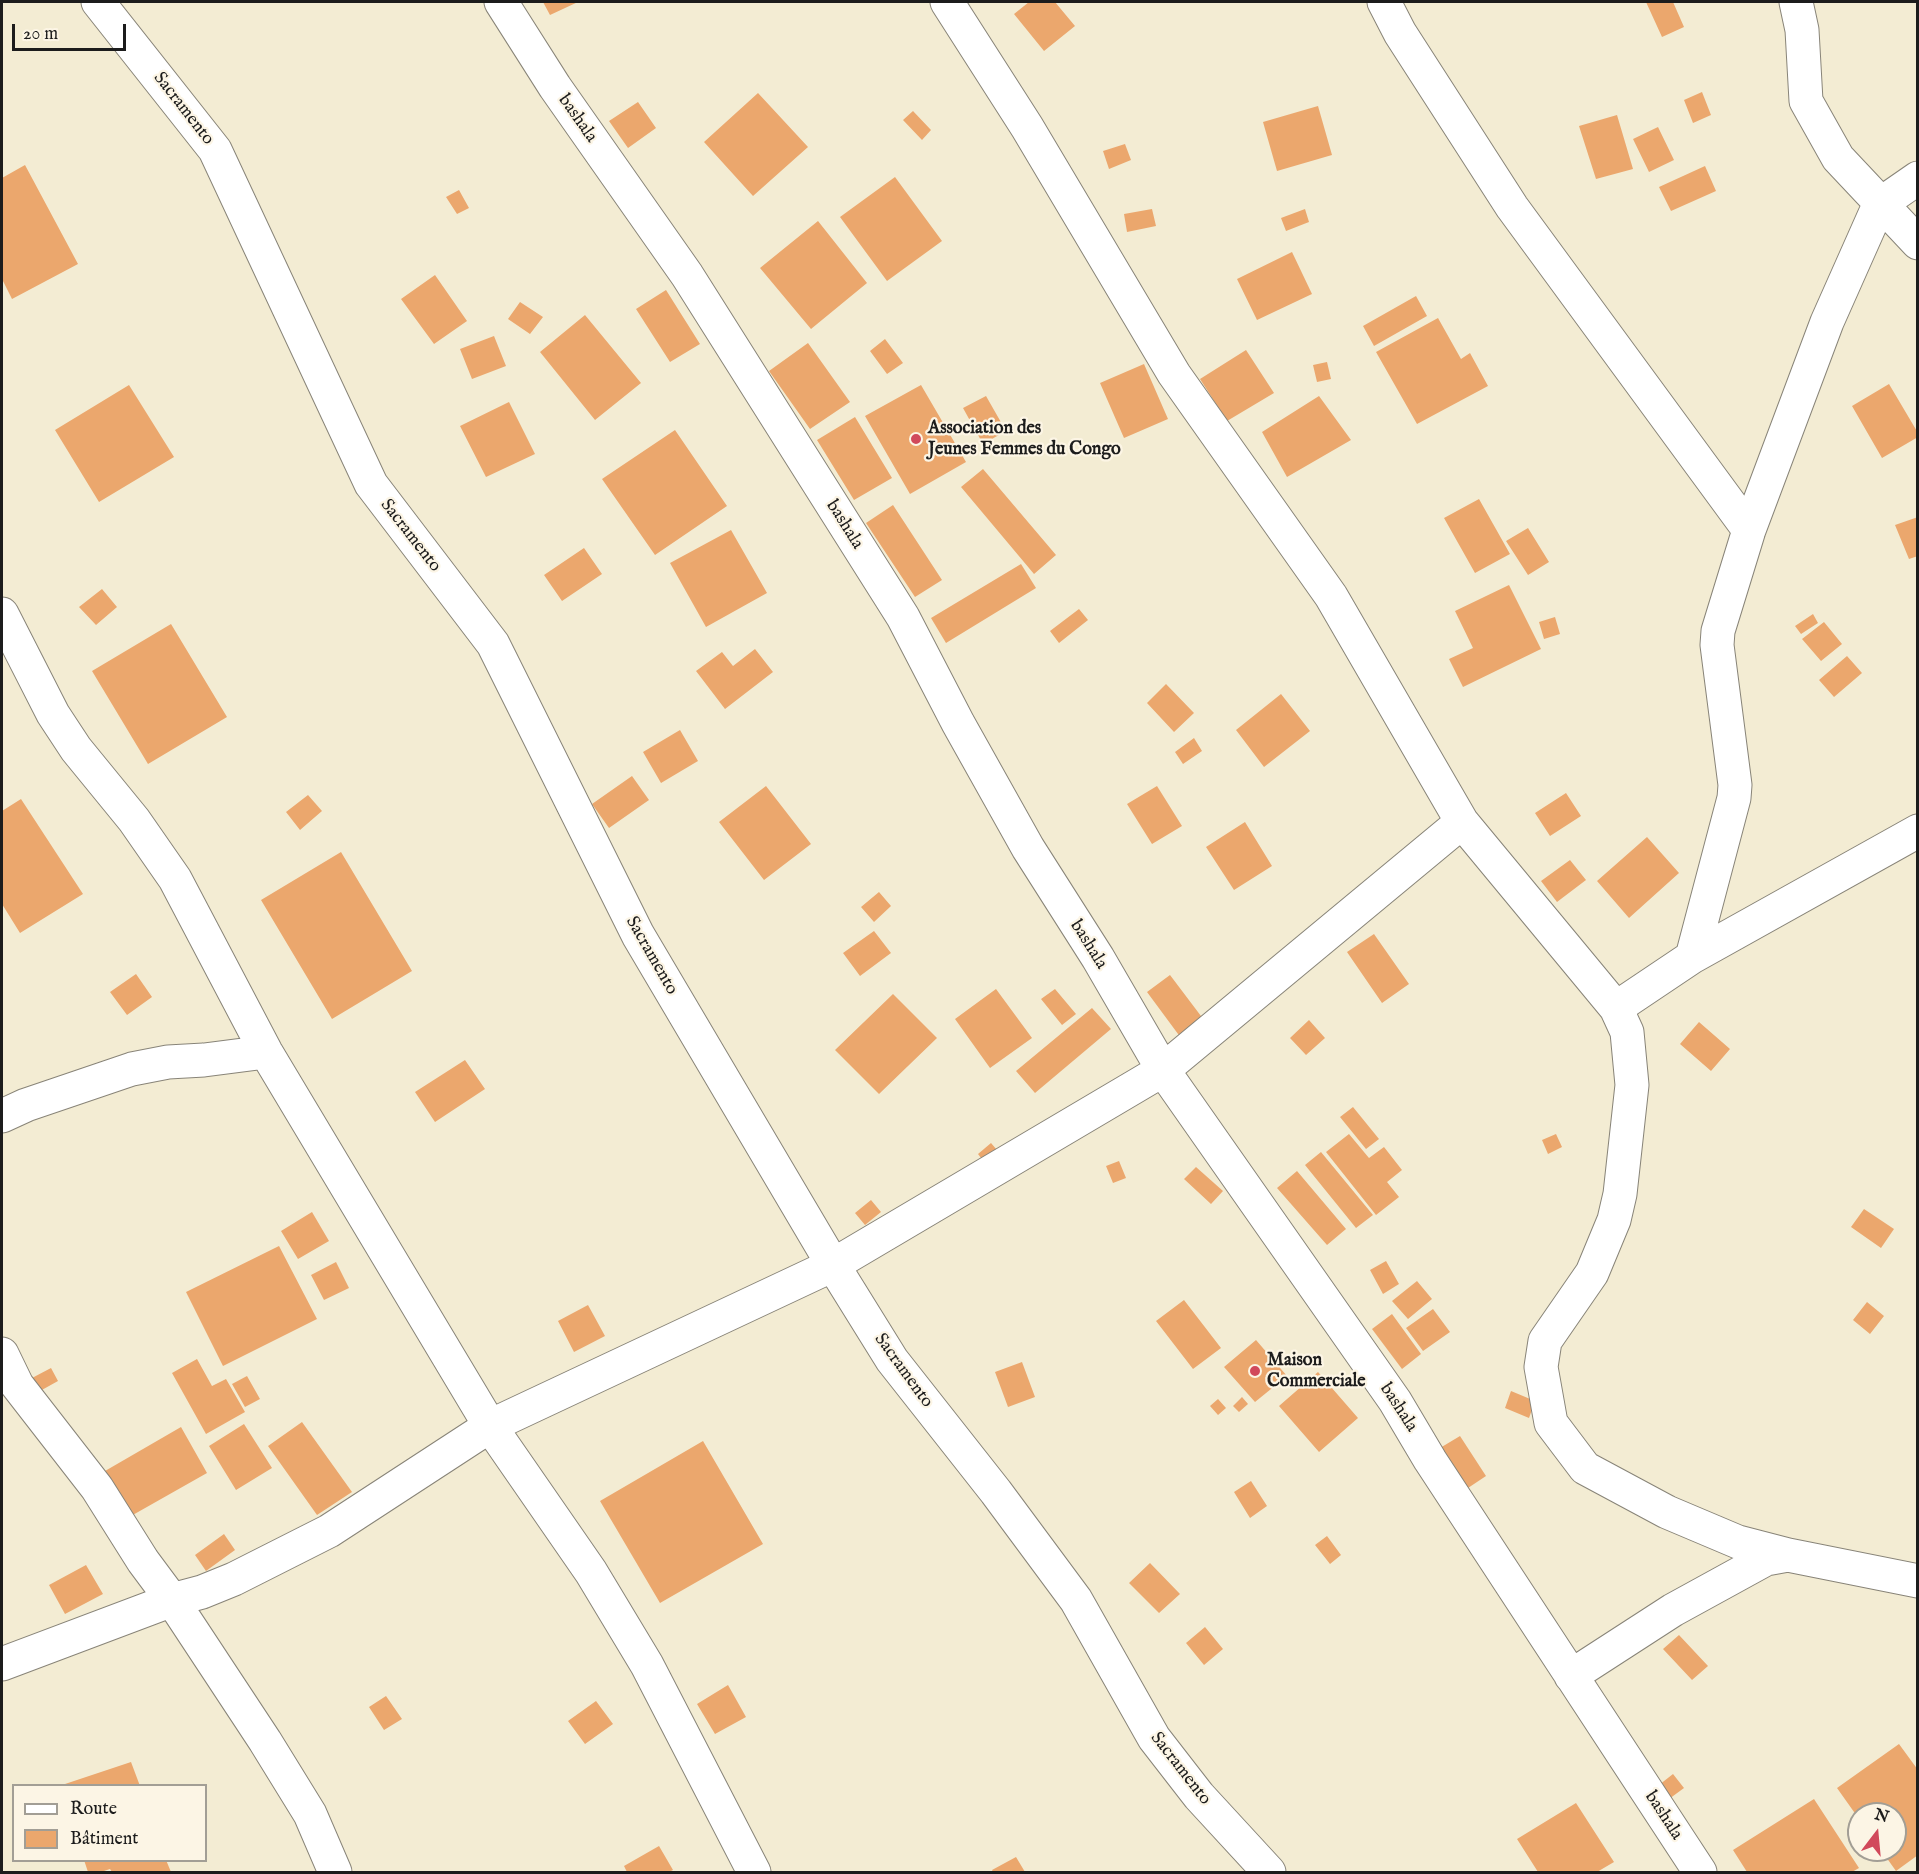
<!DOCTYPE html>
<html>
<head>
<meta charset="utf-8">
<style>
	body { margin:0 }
	#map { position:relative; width:1919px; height:1874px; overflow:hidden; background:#f3ecd3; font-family:"IM FELL English",serif }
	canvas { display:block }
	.frame { position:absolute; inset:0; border:3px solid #1c1c1c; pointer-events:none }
	.legend { position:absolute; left:12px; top:1784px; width:195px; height:78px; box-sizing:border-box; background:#fcf5e5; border:2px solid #a29e95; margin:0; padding:8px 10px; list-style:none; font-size:18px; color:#1c1c1c }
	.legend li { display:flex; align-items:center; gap:12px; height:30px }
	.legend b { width:30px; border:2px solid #a29e95 }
	.north { position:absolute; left:1847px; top:1802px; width:60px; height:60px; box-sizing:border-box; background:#fcf5e5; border:2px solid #a29e95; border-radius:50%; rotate:16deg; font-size:16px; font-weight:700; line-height:24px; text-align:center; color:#1c1c1c }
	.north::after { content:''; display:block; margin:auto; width:21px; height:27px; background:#d1495b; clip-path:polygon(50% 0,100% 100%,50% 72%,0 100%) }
	.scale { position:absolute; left:12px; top:24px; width:114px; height:27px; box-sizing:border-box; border:3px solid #1c1c1c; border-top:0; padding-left:8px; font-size:18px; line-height:21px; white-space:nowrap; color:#1c1c1c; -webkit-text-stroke:4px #fcf5e5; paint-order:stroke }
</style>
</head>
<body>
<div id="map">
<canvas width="1919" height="1874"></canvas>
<div class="frame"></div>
<ul class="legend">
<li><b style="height:8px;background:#fff"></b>Route</li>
<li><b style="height:16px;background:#eba76d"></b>Bâtiment</li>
</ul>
<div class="north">N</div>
<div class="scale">20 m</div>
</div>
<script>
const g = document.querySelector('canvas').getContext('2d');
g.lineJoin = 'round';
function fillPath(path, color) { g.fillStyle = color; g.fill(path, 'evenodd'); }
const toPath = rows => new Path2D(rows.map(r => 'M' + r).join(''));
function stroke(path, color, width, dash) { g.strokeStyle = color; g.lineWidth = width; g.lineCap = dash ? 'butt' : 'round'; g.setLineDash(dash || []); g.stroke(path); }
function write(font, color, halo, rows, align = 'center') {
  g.font = font + ' "IM FELL English",serif'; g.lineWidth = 4.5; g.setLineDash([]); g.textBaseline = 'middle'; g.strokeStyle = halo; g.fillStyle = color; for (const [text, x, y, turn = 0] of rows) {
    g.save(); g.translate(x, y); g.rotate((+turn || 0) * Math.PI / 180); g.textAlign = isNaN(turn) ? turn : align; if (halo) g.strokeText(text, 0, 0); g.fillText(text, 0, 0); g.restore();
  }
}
const building = toPath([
	[543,2,578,2,550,15],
	[1029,2,1055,2,1075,26,1044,51,1014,14],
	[1646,2,1673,2,1684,27,1662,37],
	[1702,92,1711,115,1693,123,1684,100],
	[758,93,808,147,753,196,704,142],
	[638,102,656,128,628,148,609,121],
	[1318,106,1332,155,1277,171,1263,122],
	[913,111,931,130,922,140,903,120],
	[1617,115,1633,169,1596,179,1579,126],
	[1658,127,1674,160,1649,172,1633,139],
	[1125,144,1131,160,1109,169,1103,151],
	[25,165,78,264,12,299,2,279,2,178],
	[1705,166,1716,191,1671,211,1659,187],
	[895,177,942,241,887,281,840,217],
	[459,190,469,208,457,214,446,197],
	[1152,209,1156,226,1127,232,1124,214],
	[1305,209,1309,222,1286,231,1281,218],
	[818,221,867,283,811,329,760,268],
	[1292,252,1312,294,1257,320,1237,279],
	[435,275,467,321,434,344,401,299],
	[666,290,700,344,670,362,636,309],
	[1416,296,1427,316,1374,346,1363,326],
	[520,302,543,317,530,334,508,319],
	[585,315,641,383,595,420,540,352],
	[1438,318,1461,359,1470,353,1488,386,1417,424,1376,352],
	[494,336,506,366,472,379,460,349],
	[885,339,903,363,887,374,870,351],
	[808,343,850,402,810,429,769,371],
	[1246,350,1274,393,1227,421,1200,379],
	[1327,362,1331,379,1317,382,1313,365],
	[1144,364,1168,419,1124,438,1100,383],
	[1889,384,1918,433,1918,437,1882,458,1852,406],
	[129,385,174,457,99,502,55,430],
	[921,385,966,462,910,494,865,416],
	[986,396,1006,431,983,444,963,408],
	[1319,396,1351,440,1287,477,1262,432],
	[509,402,535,454,486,477,460,426],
	[855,417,892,478,854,500,817,440],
	[675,430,727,506,655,555,602,479],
	[983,469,1056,555,1034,574,961,487],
	[1479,499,1510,554,1475,573,1444,518],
	[893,505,942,580,915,597,866,523],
	[1918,517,1918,556,1909,559,1895,525],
	[1528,528,1549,562,1528,575,1506,541],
	[731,530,767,593,706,627,670,563],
	[584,548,602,574,562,601,544,575],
	[1021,564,1036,588,946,643,931,618],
	[1509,585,1541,649,1463,687,1449,659,1473,648,1455,611],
	[102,589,117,607,96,625,79,607],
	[1079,609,1088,620,1059,643,1050,631],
	[1813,614,1818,623,1801,634,1795,626],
	[1555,617,1560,634,1544,639,1539,622],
	[1824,622,1842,644,1821,661,1802,639],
	[171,624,227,717,148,764,92,671],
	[755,649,773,672,725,709,696,671,722,652,733,666],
	[1847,656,1862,673,1834,697,1819,680],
	[1166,684,1194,713,1174,732,1147,703],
	[1281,694,1310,731,1264,767,1236,730],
	[680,730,698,761,661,783,643,752],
	[1194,738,1202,751,1183,764,1175,752],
	[632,776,649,800,609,828,592,804],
	[766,786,811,844,764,880,719,822],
	[1157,786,1182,826,1152,844,1127,804],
	[1566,793,1581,816,1550,836,1535,813],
	[308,795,322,811,300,830,286,812],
	[21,799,83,894,20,933,2,904,2,811],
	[1245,822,1272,866,1234,890,1206,847],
	[1647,837,1679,873,1629,918,1597,881],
	[341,852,412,971,332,1019,261,900],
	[1570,860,1586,880,1557,902,1541,881],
	[879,892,891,906,874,922,861,907],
	[874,931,891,953,860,976,843,953],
	[1374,934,1409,984,1382,1003,1347,952],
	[136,974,152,997,127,1015,110,992],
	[1170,975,1204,1020,1181,1038,1147,992],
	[996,989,1032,1038,990,1068,955,1019],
	[1055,989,1076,1014,1062,1025,1041,999],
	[893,994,937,1038,879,1094,835,1050],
	[1092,1008,1111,1029,1035,1093,1016,1071],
	[1309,1020,1325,1038,1306,1055,1290,1038],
	[1699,1022,1730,1049,1711,1071,1680,1044],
	[465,1060,485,1089,435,1122,415,1092],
	[1353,1107,1379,1139,1366,1149,1340,1117],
	[1349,1134,1369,1158,1384,1147,1402,1170,1387,1182,1399,1197,1376,1215,1326,1152],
	[1556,1134,1562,1147,1548,1154,1542,1140],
	[991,1143,997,1150,984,1162,978,1154],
	[1321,1152,1373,1215,1356,1228,1305,1165],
	[1119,1161,1126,1178,1113,1183,1106,1166],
	[1196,1167,1223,1191,1211,1204,1184,1179],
	[1297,1171,1346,1229,1327,1245,1277,1188],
	[871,1200,881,1212,865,1225,855,1213],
	[1864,1209,1894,1229,1881,1248,1851,1227],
	[312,1212,329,1241,298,1259,281,1231],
	[279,1246,317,1319,223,1366,186,1292],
	[1386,1261,1399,1284,1383,1294,1370,1270],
	[336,1262,349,1288,324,1300,311,1275],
	[1417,1281,1432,1299,1408,1319,1392,1301],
	[1184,1300,1221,1348,1193,1369,1156,1321],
	[1867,1302,1884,1316,1870,1334,1853,1320],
	[588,1305,605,1336,574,1352,558,1321],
	[1433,1309,1450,1332,1423,1351,1406,1328],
	[1392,1314,1421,1354,1402,1369,1372,1329],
	[1256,1340,1287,1376,1255,1402,1224,1367],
	[197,1359,212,1386,226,1379,245,1412,206,1434,172,1373],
	[1022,1362,1035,1397,1008,1407,995,1372],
	[51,1368,58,1381,40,1391,32,1378],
	[1318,1372,1358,1418,1319,1452,1279,1406],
	[247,1376,260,1399,245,1407,232,1384],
	[1511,1391,1535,1401,1529,1418,1505,1408],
	[1242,1397,1248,1404,1239,1412,1233,1406],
	[1218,1399,1226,1408,1218,1415,1210,1406],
	[302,1422,352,1492,317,1515,268,1446],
	[244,1424,272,1468,236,1490,209,1446],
	[181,1427,207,1473,131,1516,105,1471],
	[1460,1436,1486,1476,1462,1492,1435,1451],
	[703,1441,763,1544,660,1603,600,1501],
	[1251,1481,1267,1506,1250,1518,1234,1492],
	[224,1534,235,1550,206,1571,195,1555],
	[1327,1536,1341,1555,1330,1564,1315,1545],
	[1150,1563,1180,1594,1159,1613,1129,1583],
	[86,1565,103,1594,65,1614,49,1585],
	[1205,1627,1223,1649,1204,1665,1186,1643],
	[1679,1635,1708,1666,1692,1680,1663,1649],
	[728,1685,746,1717,715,1734,697,1704],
	[386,1696,402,1719,384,1730,369,1707],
	[596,1701,613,1724,585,1744,568,1721],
	[1899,1744,1918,1770,1918,1855,1896,1871,1881,1850,1895,1850,1895,1814,1859,1814,1859,1819,1837,1788],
	[131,1762,140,1786,62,1786,62,1785],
	[1673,1774,1684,1788,1669,1799,1659,1785],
	[1814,1799,1859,1868,1852,1872,1747,1872,1733,1850],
	[1576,1803,1614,1862,1597,1872,1538,1872,1517,1839],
	[659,1846,673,1870,669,1872,627,1872,624,1866],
	[1016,1857,1025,1872,993,1872,992,1870],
	[84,1860,166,1860,171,1872,112,1872,110,1869,101,1872,88,1872]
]);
const minor = toPath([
	[98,2,215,150,371,484,493,644,638,935,833,1265,892,1360,996,1492,1076,1600,1154,1738,1199,1796,1269,1872],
	[501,2,555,87,687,275,903,617,958,723,1028,848,1098,958,1163,1070,1395,1401,1430,1460,1700,1872],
	[947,2,1027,127,1174,374,1331,596,1462,822,1616,1008,1692,957,1918,831],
	[1384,2,1400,33,1512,207,1749,530],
	[1796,2,1802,30,1806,101,1838,158,1918,243],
	[2,614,53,714,76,749,134,820,175,879,266,1052,490,1426,591,1572,647,1665,754,1872],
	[1692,957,1734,798,1735,785,1717,645,1718,631,1749,530,1827,322,1879,205,1918,178],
	[1616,1008,1627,1032,1632,1085,1620,1194,1614,1220,1592,1273,1545,1341,1541,1367,1551,1423,1585,1468,1667,1512,1738,1542,1788,1555,1918,1581],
	[2,1116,26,1105,132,1069,168,1062,204,1060,266,1052],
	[2,1354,17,1385,97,1488,143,1561,172,1600,265,1741,310,1814,335,1872],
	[2,1664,172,1600,202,1592,234,1579,329,1531,490,1426,833,1265,1163,1070,1462,822],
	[1571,1676,1673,1610,1766,1559,1788,1555]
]);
const markers = [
	[916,439,6,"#d1495b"],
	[1255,1371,6,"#d1495b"]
];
const streetNames = [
	["Sacramento",183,109,52],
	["bashala",577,119,55],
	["bashala",844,525,58],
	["Sacramento",410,536,52],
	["bashala",1088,945,58],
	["Sacramento",651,956,60],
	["Sacramento",903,1371,54],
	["bashala",1398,1408,57],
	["Sacramento",1180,1769,52],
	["bashala",1663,1816,57]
];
const poiNames = [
	["Association des",928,429],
	["Jeunes Femmes du Congo",928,450],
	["Maison",1267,1361],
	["Commerciale",1267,1382]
];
fillPath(building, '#eba76d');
stroke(minor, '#888478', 35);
stroke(minor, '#fff', 33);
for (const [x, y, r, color] of markers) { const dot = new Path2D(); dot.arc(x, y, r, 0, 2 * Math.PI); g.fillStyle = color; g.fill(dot); stroke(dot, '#fcf5e5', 2); }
write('18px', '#1c1c1c', '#fcf5e5', streetNames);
write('bold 18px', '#1c1c1c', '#fcf5e5', poiNames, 'left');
</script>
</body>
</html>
